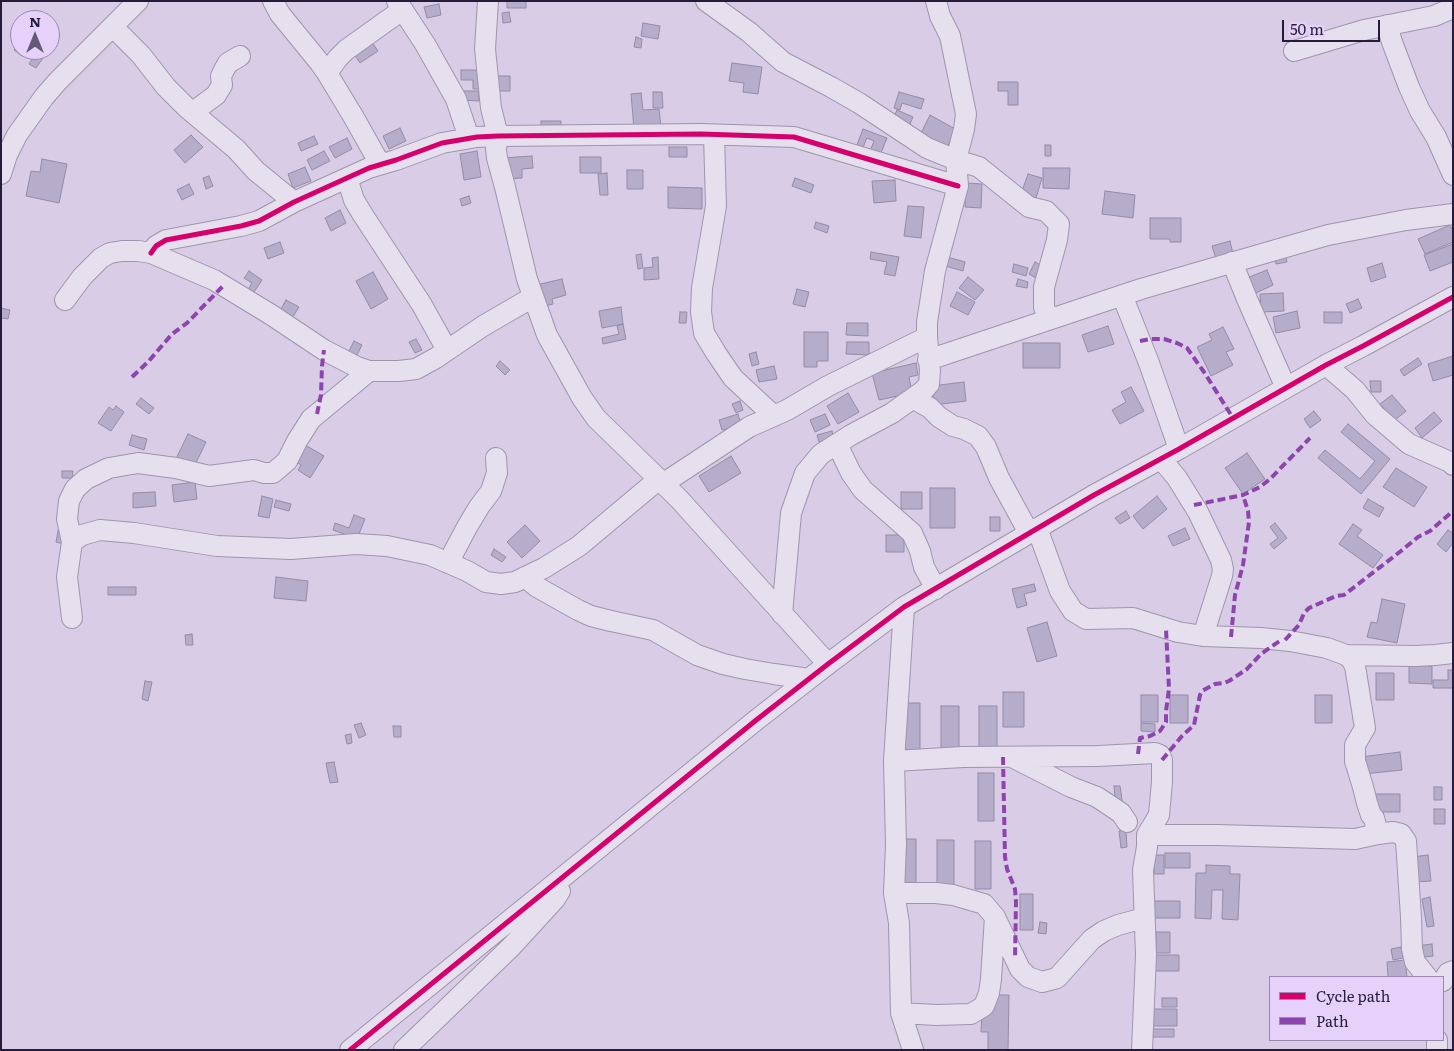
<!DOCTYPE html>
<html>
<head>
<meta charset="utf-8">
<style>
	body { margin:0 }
	#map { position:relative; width:1454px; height:1051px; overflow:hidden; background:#d9cce7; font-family:Literata,serif }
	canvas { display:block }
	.frame { position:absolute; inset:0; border:2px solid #251c3c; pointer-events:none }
	.legend { position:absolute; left:1269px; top:976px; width:175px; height:65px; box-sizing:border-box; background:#e5d1f9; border:1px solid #9889ad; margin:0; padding:6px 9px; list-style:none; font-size:15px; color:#251c3c }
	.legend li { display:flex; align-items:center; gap:10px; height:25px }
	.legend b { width:25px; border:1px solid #9889ad }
	.north { position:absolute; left:10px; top:10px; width:50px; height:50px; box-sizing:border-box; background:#e5d1f9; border:1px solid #9889ad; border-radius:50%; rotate:0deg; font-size:14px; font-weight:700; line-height:20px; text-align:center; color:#251c3c }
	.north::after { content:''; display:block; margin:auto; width:18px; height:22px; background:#645a78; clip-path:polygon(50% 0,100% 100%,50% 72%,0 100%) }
	.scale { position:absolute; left:1282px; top:20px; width:98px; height:22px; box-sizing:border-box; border:2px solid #251c3c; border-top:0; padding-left:6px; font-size:15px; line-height:18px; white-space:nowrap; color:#251c3c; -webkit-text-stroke:4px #e5d1f9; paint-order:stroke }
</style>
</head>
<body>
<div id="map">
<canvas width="1454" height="1051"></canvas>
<div class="frame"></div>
<ul class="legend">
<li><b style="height:6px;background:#d6006c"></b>Cycle path</li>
<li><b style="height:6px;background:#8e44ad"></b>Path</li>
</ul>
<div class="north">N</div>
<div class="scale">50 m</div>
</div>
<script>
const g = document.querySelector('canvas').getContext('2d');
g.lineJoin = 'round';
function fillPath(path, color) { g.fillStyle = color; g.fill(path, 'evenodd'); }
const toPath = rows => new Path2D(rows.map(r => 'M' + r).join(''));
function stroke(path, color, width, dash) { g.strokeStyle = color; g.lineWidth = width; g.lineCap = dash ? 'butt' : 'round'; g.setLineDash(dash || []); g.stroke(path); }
const building = toPath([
	[507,1,526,1,526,8,507,8,507,1],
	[439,4,441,15,427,18,424,7,439,4],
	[509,12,511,22,503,23,502,13,509,12],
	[643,23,660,26,658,39,641,36,643,23],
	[636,37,642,39,641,48,634,47,636,37],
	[20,41,20,50,46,50,48,51,36,68,29,64,34,56,26,50,22,56,14,50,20,41],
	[372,42,378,51,360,63,354,54,372,42],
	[732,63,762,67,758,94,743,92,744,83,729,81,732,63],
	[461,70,479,70,479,89,473,89,473,80,461,80,461,70],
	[492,76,510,76,510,91,492,91,492,76],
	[998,82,1018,82,1018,105,1008,105,1008,91,998,91,998,82],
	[462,91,479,91,479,101,462,100,462,91],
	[653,92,662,92,663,108,653,108,653,92],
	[899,92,924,99,921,109,902,103,900,110,894,108,899,92],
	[641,93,643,110,659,109,661,127,634,129,631,94,641,93],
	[897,110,913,117,909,126,893,119,897,110],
	[930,115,957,130,947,147,921,133,930,115],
	[541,121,561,121,561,135,541,135,541,121],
	[400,128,406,141,389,149,383,136,400,128],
	[863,129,887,138,879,158,869,154,874,141,867,138,861,152,855,150,863,129],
	[191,135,203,147,185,163,174,150,191,135],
	[314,136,318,144,301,151,298,143,314,136],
	[347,138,352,149,335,158,329,147,347,138],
	[1045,145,1051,145,1051,156,1045,156,1045,145],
	[669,147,687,147,687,157,669,157,669,147],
	[324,151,330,161,312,170,307,160,324,151],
	[477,151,481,177,464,180,460,154,477,151],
	[532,156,533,168,522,169,522,178,504,179,502,158,532,156],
	[580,157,601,157,601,173,580,173,580,157],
	[42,159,67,164,59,203,26,196,31,171,40,172,42,159],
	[305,167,311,181,293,188,288,174,305,167],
	[1043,168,1070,168,1069,189,1043,188,1043,168],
	[627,170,643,170,643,189,627,189,627,170],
	[607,173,608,195,600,195,598,174,607,173],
	[1028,174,1042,178,1036,198,1021,194,1028,174],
	[209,176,213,186,206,189,203,178,209,176],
	[795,178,814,185,811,193,792,186,795,178],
	[895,180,896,201,874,203,872,181,895,180],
	[966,183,982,184,981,208,965,207,966,183],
	[189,184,194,194,182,200,177,190,189,184],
	[668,187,702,188,702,209,668,208,668,187],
	[1105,191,1135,195,1133,218,1102,214,1105,191],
	[469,196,471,203,462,206,460,199,469,196],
	[908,206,924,207,921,238,904,236,908,206],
	[340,210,346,223,331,231,325,218,340,210],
	[1150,218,1181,218,1181,242,1170,242,1170,239,1150,239,1150,218],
	[816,222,829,226,827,233,814,228,816,222],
	[1450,225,1453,231,1453,242,1425,254,1418,239,1450,225],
	[1230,241,1233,254,1216,259,1212,246,1230,241],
	[280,242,284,253,268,259,264,248,280,242],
	[1453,244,1453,262,1430,271,1424,255,1453,244],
	[871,252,899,257,895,276,884,274,887,262,870,259,871,252],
	[641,254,643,268,638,269,636,255,641,254],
	[940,255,965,262,963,271,938,264,940,255],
	[1286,256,1287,262,1276,264,1275,258,1286,256],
	[658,257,659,279,644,280,644,268,653,267,652,258,658,257],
	[1035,262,1042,266,1036,278,1029,274,1035,262],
	[1382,263,1386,277,1371,282,1367,268,1382,263],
	[1014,264,1028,268,1026,276,1012,272,1014,264],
	[1267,270,1273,285,1254,294,1247,278,1267,270],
	[249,271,262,280,250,298,245,295,252,283,244,278,249,271],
	[373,272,388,299,371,309,356,281,373,272],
	[968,277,984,290,975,300,959,288,968,277],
	[562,279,566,295,552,299,553,304,538,308,532,286,562,279],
	[1018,279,1028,282,1027,288,1016,286,1018,279],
	[797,289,809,292,805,307,793,304,797,289],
	[957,292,975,302,968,315,950,306,957,292],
	[1283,293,1284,311,1261,312,1260,294,1283,293],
	[1358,299,1362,308,1350,313,1346,304,1358,299],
	[286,300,299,307,288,325,276,318,286,300],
	[621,307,623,324,602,328,599,311,621,307],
	[1,308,10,310,8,319,1,318,1,308],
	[1297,311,1300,328,1276,333,1273,317,1297,311],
	[680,312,687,312,686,323,679,323,680,312],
	[1324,312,1342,312,1342,323,1324,323,1324,312],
	[847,323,868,323,868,336,846,335,847,323],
	[623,324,626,339,603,344,602,338,619,334,617,326,623,324],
	[1108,326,1114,344,1088,352,1082,335,1108,326],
	[1223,327,1234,349,1226,352,1233,365,1211,376,1197,347,1212,340,1209,334,1223,327],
	[804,332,828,332,828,361,817,361,817,367,804,367,804,332],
	[416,339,422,350,415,353,409,342,416,339],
	[354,341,362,345,355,359,347,355,354,341],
	[847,342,869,342,869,355,846,354,847,342],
	[1023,343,1060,343,1060,368,1023,368,1023,343],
	[756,352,759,364,752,366,749,354,756,352],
	[1453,356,1453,375,1433,381,1428,364,1453,356],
	[1418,358,1422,364,1404,376,1400,370,1418,358],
	[500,361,510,370,505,375,496,366,500,361],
	[916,363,918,375,909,377,912,393,879,400,872,373,916,363],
	[774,366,777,379,759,382,756,370,774,366],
	[1370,381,1381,381,1381,392,1371,392,1370,381],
	[964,382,966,401,934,405,932,386,964,382],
	[1131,387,1144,411,1120,424,1112,410,1126,402,1121,392,1131,387],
	[848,393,859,412,838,424,827,406,848,393],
	[1392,395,1406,411,1394,421,1380,404,1392,395],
	[141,398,154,408,149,414,136,404,141,398],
	[740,401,743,410,736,413,732,404,740,401],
	[116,406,124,412,111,431,98,423,109,407,113,410,116,406],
	[1314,411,1321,420,1310,428,1304,419,1314,411],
	[1434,412,1442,421,1422,438,1415,428,1434,412],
	[738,414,741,425,722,430,719,420,738,414],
	[825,414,830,425,815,432,810,420,825,414],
	[1348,424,1390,459,1361,494,1318,458,1325,450,1360,479,1375,461,1341,432,1348,424],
	[832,431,834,438,819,442,817,435,832,431],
	[188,434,206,442,193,469,175,461,188,434],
	[132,435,147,439,144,450,129,445,132,435],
	[300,442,324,456,310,478,298,470,301,465,290,458,300,442],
	[1247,453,1265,479,1243,494,1225,468,1247,453],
	[731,456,741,473,709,492,699,476,731,456],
	[1396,468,1427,487,1414,507,1383,487,1396,468],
	[62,471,73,471,72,478,62,478,62,471],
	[195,482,197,499,174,502,172,485,195,482],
	[930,488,955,488,955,528,930,528,930,488],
	[155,492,156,506,133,508,133,493,155,492],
	[901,492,922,492,922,509,901,509,901,492],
	[262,496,273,499,269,518,258,516,262,496],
	[1157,496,1167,509,1143,529,1133,516,1157,496],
	[1368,499,1384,508,1379,517,1363,508,1368,499],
	[276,500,291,504,289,511,274,507,276,500],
	[1126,511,1130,518,1120,524,1115,518,1126,511],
	[354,515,365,519,357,539,333,530,335,523,349,528,354,515],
	[990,517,1000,517,1000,531,990,531,990,517],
	[1275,523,1287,538,1274,549,1270,544,1278,538,1270,527,1275,523],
	[1353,524,1362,530,1357,536,1383,555,1373,568,1339,544,1353,524],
	[525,525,540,541,522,558,507,542,525,525],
	[59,526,64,544,56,542,59,526],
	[1185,528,1190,539,1173,546,1168,536,1185,528],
	[1448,530,1453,533,1453,543,1446,552,1437,544,1448,530],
	[886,535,904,535,904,552,886,552,886,535],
	[494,549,506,557,502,562,491,555,494,549],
	[276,577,308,581,306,601,274,598,276,577],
	[1034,584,1036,591,1024,594,1027,605,1017,608,1012,589,1034,584],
	[108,587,136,587,136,595,108,595,108,587],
	[1382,599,1405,604,1397,643,1367,637,1371,622,1377,623,1382,599],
	[1047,622,1057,656,1037,662,1027,628,1047,622],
	[192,634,193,645,186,645,185,635,192,634],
	[1409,665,1432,666,1432,684,1409,683,1409,665],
	[1448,670,1453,670,1453,688,1433,688,1433,680,1448,680,1448,670],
	[1376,673,1394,673,1394,700,1376,700,1376,673],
	[145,681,152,682,148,701,142,699,145,681],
	[1003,692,1024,692,1024,727,1003,727,1003,692],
	[1141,695,1158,695,1158,722,1141,722,1141,695],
	[1170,695,1188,695,1188,723,1170,723,1170,695],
	[1315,695,1332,695,1332,723,1315,723,1315,695],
	[903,703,920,703,920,750,903,750,903,703],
	[941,706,959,706,959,751,941,751,941,706],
	[979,706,997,706,997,752,979,752,979,706],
	[361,723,366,735,359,738,354,725,361,723],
	[1141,723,1155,724,1155,732,1141,731,1141,723],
	[393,726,401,726,401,737,394,737,393,726],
	[351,734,352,743,347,744,345,735,351,734],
	[1400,752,1402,770,1364,774,1361,757,1400,752],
	[334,762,338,782,330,783,326,763,334,762],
	[978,773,994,773,994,821,978,821,978,773],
	[1114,786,1120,786,1123,807,1116,808,1114,786],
	[1434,787,1442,787,1442,800,1434,800,1434,787],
	[1372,794,1400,794,1400,812,1372,812,1372,794],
	[1434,809,1445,809,1445,824,1434,824,1434,809],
	[1126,830,1127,847,1121,848,1119,831,1126,830],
	[899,839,916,839,916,886,899,886,899,839],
	[937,840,954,840,954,888,937,888,937,840],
	[975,841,991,841,991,889,975,889,975,841],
	[1165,853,1190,853,1190,868,1165,868,1165,853],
	[1154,855,1164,855,1164,874,1154,874,1154,855],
	[1428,855,1431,881,1415,882,1412,857,1428,855],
	[1206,865,1230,866,1230,874,1240,874,1238,920,1222,919,1223,890,1212,890,1211,919,1195,918,1196,873,1206,873,1206,865],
	[1020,894,1033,894,1033,930,1020,930,1020,894],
	[1430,897,1434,926,1427,927,1422,899,1430,897],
	[1153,901,1180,901,1180,918,1153,918,1153,901],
	[1040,922,1047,923,1046,934,1038,933,1040,922],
	[1156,932,1170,932,1170,953,1156,953,1156,932],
	[1432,944,1433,956,1417,958,1416,946,1432,944],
	[1401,947,1403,958,1393,960,1391,949,1401,947],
	[1151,955,1179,955,1179,971,1151,971,1151,955],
	[1405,960,1407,977,1388,977,1387,962,1405,960],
	[990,995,1009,995,1008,1050,988,1050,988,1032,981,1032,982,1014,990,1014,990,995],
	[1162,998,1177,998,1177,1007,1162,1007,1162,998],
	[1149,1009,1177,1009,1177,1026,1149,1026,1149,1009],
	[1150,1029,1174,1029,1174,1037,1150,1037,1150,1029]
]);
const minor = toPath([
	[273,1,280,14,320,63,327,73,353,116,380,164],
	[397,1,425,44,456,99,469,138],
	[488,1,485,49,491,108,498,136,496,149,497,158,505,187,527,279,547,335,582,398,596,418,679,499,828,664],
	[706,1,749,32,783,62,831,87,859,103,927,148,956,160,979,167,1029,207,1046,211,1059,224,1057,240,1044,287,1044,307,1048,320],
	[1387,25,1392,42,1409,87,1420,111,1436,137,1453,175],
	[113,27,141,55,166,87,186,107,236,149,256,171,294,202],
	[1294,51,1364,30,1434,16,1453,8],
	[327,73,338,58,346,50,402,10],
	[193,112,216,95,222,85,221,76,224,70,228,63,240,56],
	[714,135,716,206,702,288,701,312,704,333,716,353,733,378,774,416],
	[1,174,7,155,17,135,44,97,57,82,138,1],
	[347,178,354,200,363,215,422,305,447,350],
	[151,253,156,246,166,240,241,226,259,221,294,202,369,168,396,160,442,143,477,137,498,136,701,134,794,137,958,186],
	[1232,262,1247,299,1286,388],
	[1122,295,1149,363,1179,449],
	[65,300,82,277,101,258,110,253,122,251,138,251,151,253,214,280,270,314,324,350,357,367,369,371,399,371,416,369,436,358,483,326,533,297],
	[928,360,1141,289,1286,247,1328,235,1406,220,1453,214],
	[1326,365,1355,390,1375,415,1409,444,1450,462,1453,465],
	[914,399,930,408,939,417,953,426,964,429,978,436,986,447,999,478,1029,533],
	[837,444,851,473,863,490,912,533,920,551,924,567,936,589],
	[1161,459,1177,478,1198,512,1221,560,1223,569,1222,576,1203,636],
	[664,483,749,427,787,410,828,386,927,337],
	[1037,528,1060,591,1073,611,1086,619,1133,618,1178,632,1203,636,1261,638,1290,641,1327,648,1346,655,1351,659,1355,666,1365,728,1355,745,1355,761,1363,787,1367,803,1371,815,1374,818,1378,834,1393,832,1401,834,1406,841,1411,917,1412,949,1415,962,1427,977],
	[72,542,67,519,69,501,75,489,86,479,109,468,138,463,176,468,209,476,254,470,264,473,273,473,287,461,297,441,311,419,369,371],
	[448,563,467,527,479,507,491,491,497,473,496,458],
	[525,577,537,587,578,610,591,616,611,621,653,630,697,655,723,664,745,669,774,674,809,679],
	[904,607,894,761,896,844,894,893,899,923,901,1013,913,1050],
	[782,614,791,513,805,473,821,454,851,435,892,413,923,391,929,384,930,371,927,337,927,322,935,271,958,186,956,160,964,129,966,114,950,36,940,16,936,1],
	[72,618,67,577,72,542,82,535,100,530,134,533,217,546,291,549,356,544,387,546,430,555,467,571,486,582,501,584,515,582,544,568,579,546,659,479],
	[1346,655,1415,656,1435,655,1453,653],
	[1014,758,1071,787,1097,797,1121,813,1127,822],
	[894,761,963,757,1098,756,1155,753,1160,755,1162,760,1162,782,1159,815,1147,835,1147,847,1143,870,1146,955,1142,1050],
	[1147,835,1218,835,1355,839,1378,834],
	[894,893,936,893,953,895,984,904,995,917,1020,969,1028,977,1042,982,1057,978,1092,939,1104,931,1118,925,1144,918],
	[1443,981,1448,973,1453,971],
	[901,1013,936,1015,971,1014,984,1006,989,993,991,979,995,917],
	[1437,1040,1437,1050],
	[350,1050,755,721,828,664,904,607,1094,495,1179,449,1326,365,1363,346,1453,297],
	[404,1050,511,947,555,899,560,891]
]);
const quiet = toPath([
	[1140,341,1151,339,1164,339,1177,343,1187,348,1204,372,1233,418],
	[132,377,148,362,172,334,187,323,223,286],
	[317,414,321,395,322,366,324,350],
	[1194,505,1243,495,1260,487,1270,479,1310,438],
	[1231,637,1235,595,1243,565,1249,522,1248,511,1243,495],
	[1285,640,1299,625,1304,613,1309,608,1336,596,1344,595,1401,551,1418,537,1430,531,1453,511],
	[1138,754,1140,738,1150,736,1160,731,1166,722,1166,711,1169,689,1166,629],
	[1003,757,1005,857,1007,869,1015,889,1016,902,1015,959],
	[1162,760,1182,736,1194,725,1200,695,1202,691,1215,684,1224,683,1229,681,1247,669,1261,654,1281,640]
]);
const cycleway = toPath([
	[151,253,156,246,166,240,241,226,259,221,294,202,369,168,396,160,442,143,477,137,498,136,701,134,794,137,958,186],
	[350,1050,755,721,828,664,904,607,1094,495,1179,449,1326,365,1363,346,1453,297]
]);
fillPath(building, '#b6adcb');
stroke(building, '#948ba7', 1);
stroke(minor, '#9e95ac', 22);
stroke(minor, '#e6dfee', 20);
stroke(quiet, '#8e44ad', 4, [8, 4]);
stroke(cycleway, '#d6006c', 5);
</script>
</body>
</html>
